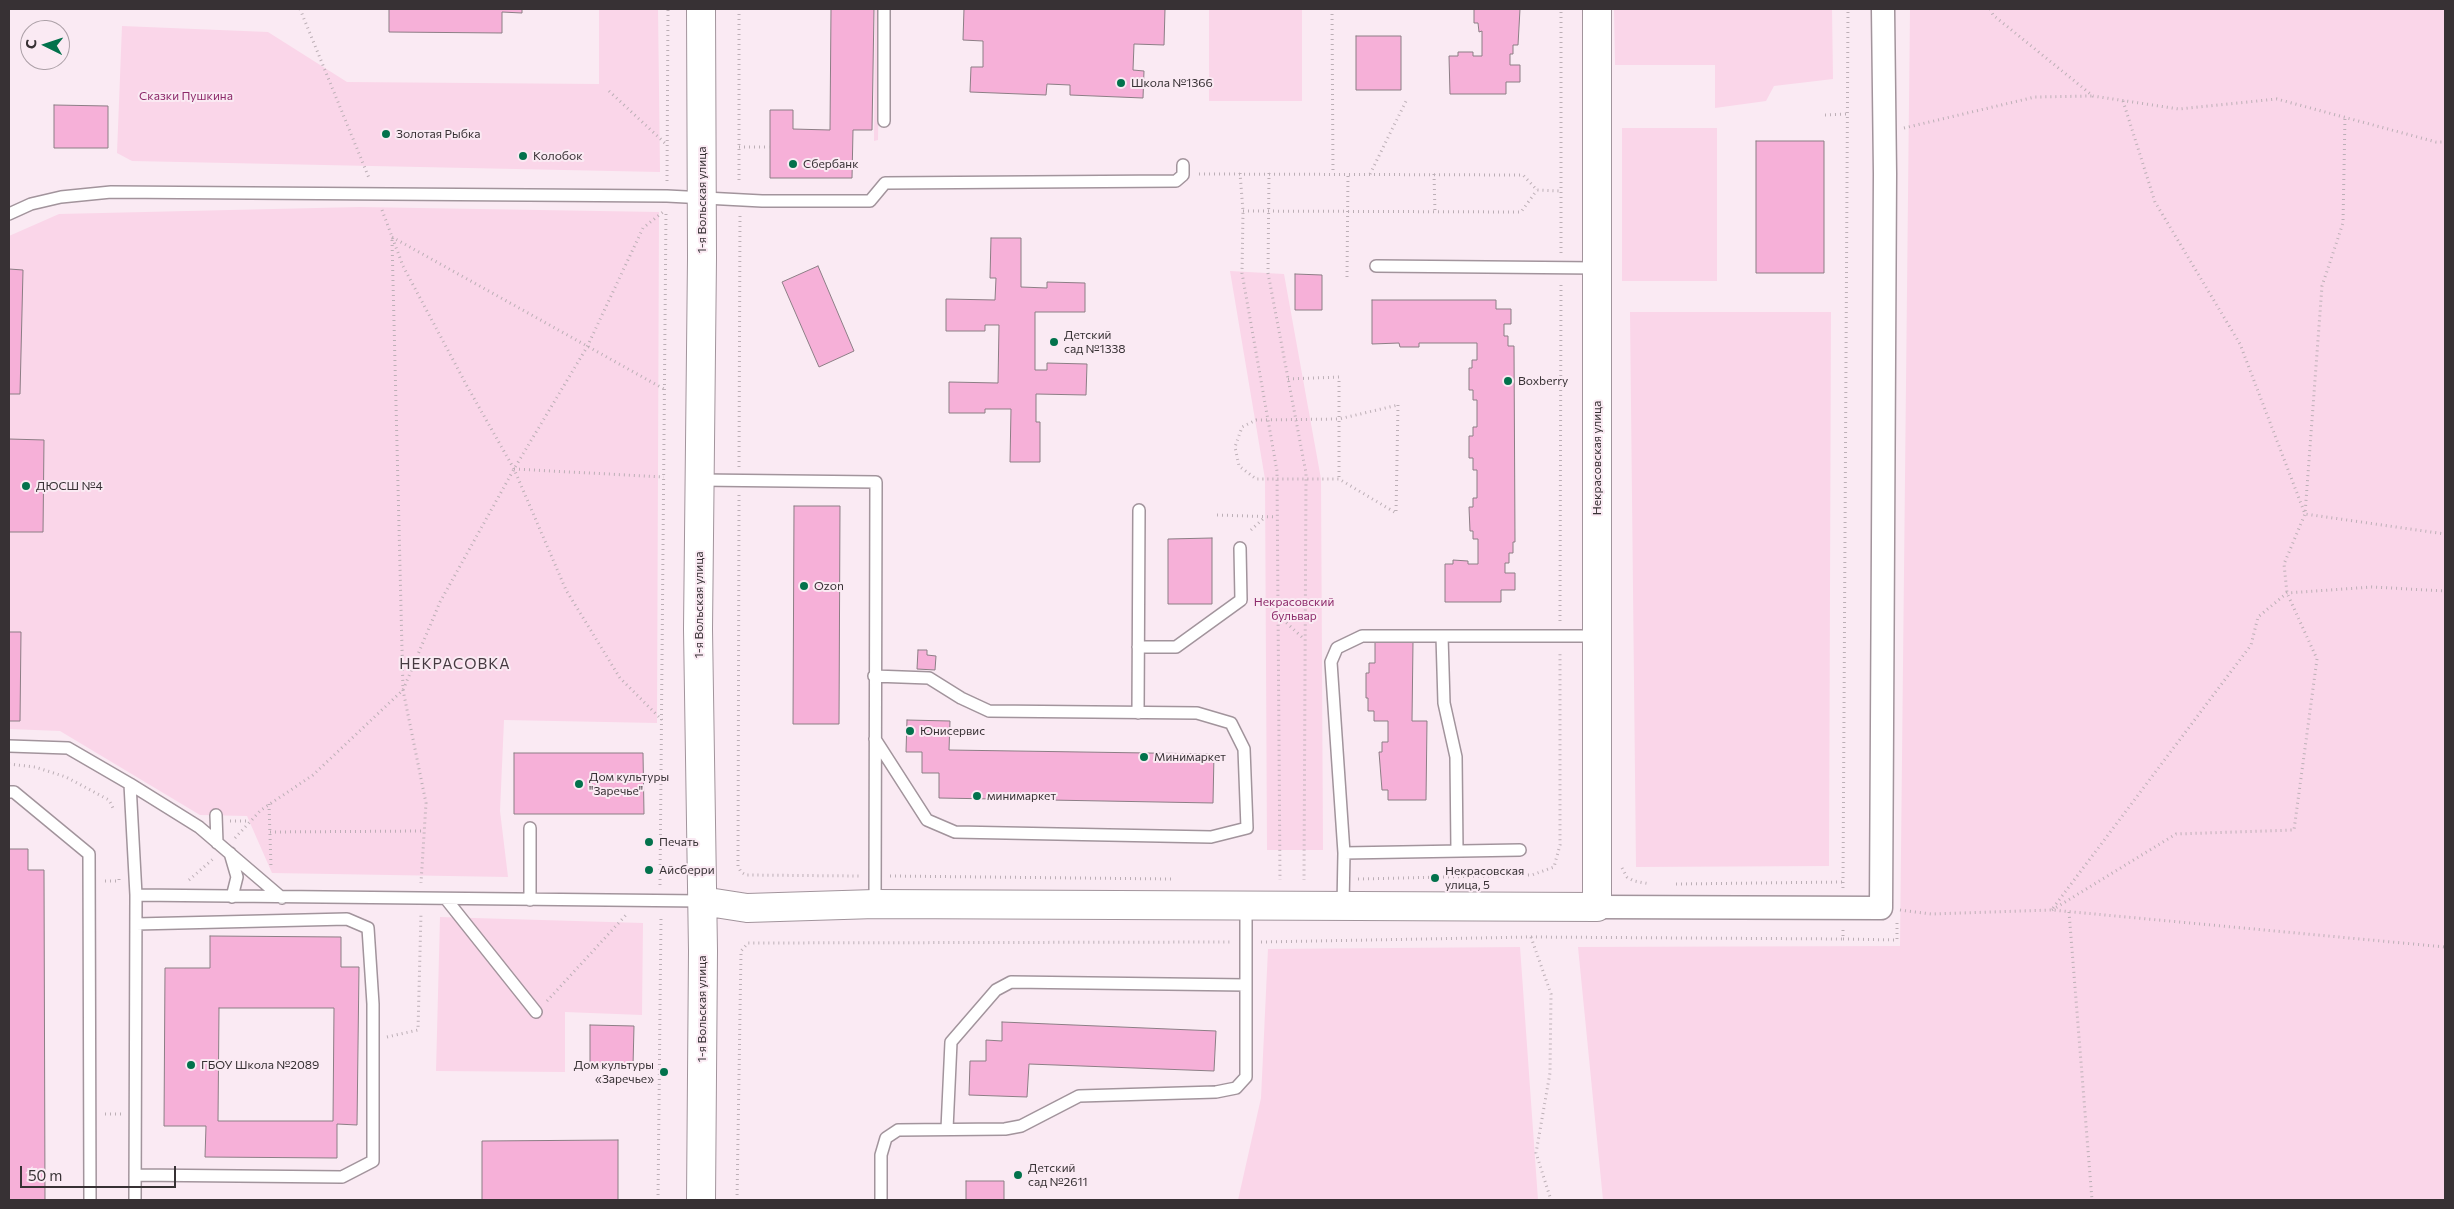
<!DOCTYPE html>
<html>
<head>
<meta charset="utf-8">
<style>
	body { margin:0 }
	#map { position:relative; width:2454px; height:1209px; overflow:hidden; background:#faeaf3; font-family:Commissioner,sans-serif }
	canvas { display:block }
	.frame { position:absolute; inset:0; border:10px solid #373134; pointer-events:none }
	.north { position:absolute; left:20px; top:20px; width:50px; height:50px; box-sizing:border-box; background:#faeaf3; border:1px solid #aca0a7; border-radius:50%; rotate:274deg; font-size:14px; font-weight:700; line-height:20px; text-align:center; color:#373134 }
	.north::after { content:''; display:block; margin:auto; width:18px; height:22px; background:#02724c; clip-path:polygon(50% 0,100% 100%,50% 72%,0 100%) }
	.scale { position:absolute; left:20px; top:1166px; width:156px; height:22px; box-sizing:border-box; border:2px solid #373134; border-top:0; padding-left:6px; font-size:15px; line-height:18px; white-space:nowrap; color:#373134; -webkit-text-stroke:4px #faeaf3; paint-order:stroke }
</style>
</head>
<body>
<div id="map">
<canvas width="2454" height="1209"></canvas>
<div class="frame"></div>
<div class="north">С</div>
<div class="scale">50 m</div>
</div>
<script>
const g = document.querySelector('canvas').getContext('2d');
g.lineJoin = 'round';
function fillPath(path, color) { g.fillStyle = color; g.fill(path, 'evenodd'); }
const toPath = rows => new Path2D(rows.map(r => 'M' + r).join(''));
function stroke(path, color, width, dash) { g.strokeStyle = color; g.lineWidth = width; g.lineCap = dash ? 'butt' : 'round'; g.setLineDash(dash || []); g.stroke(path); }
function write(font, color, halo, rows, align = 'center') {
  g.font = font + ' Commissioner,sans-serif'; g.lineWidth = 4; g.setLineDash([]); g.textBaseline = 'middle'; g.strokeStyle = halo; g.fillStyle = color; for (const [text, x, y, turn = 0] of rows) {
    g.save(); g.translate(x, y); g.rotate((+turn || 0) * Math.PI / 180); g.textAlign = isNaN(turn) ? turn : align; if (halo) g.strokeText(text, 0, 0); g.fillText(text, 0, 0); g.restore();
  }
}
const green = toPath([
	[599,9,658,9,660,172,132,161,117,153,122,26,268,32,347,82,599,84],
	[875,9,880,9,878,140,874,141],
	[1209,9,1302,9,1302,101,1209,101],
	[1614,9,1832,9,1833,79,1774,86,1766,101,1715,108,1715,65,1615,65],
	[1910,9,2445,9,2445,1200,1603,1200,1578,947,1900,946],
	[1622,128,1717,128,1717,281,1622,281],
	[359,207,659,212,657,723,504,720,500,811,508,877,272,873,247,816,200,815,60,731,9,729,9,236,59,214],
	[1230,271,1284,274,1321,479,1323,850,1267,850,1265,479],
	[1630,312,1831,312,1829,866,1636,867],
	[440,917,643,923,642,1015,565,1012,565,1072,436,1071],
	[1520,947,1538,1200,1238,1200,1261,1098,1268,949]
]);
const building = toPath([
	[389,9,522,9,522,13,502,12,502,33,389,32,389,9],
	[831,9,874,9,872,130,853,130,852,178,770,178,770,110,793,110,793,129,830,130,831,9],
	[964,9,1165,9,1164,45,1134,44,1133,70,1144,71,1143,98,1070,95,1070,85,1047,84,1046,95,970,92,971,67,983,67,983,41,963,40,964,9],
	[1474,9,1520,9,1518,45,1513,45,1513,54,1510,54,1510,65,1520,65,1520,82,1506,82,1506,94,1450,94,1449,56,1458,56,1458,52,1473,52,1473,56,1482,56,1482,31,1479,32,1478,23,1474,23,1474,9],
	[1356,36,1401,36,1401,90,1356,90,1356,36],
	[54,105,108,106,108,148,54,148,54,105],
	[1756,141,1824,141,1824,273,1756,273,1756,141],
	[991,238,1021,238,1021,287,1047,288,1047,282,1085,283,1085,312,1035,312,1035,370,1047,370,1047,363,1087,364,1086,395,1036,394,1036,422,1040,422,1040,462,1010,462,1011,409,985,409,985,413,949,413,949,382,998,383,999,325,985,325,985,331,946,331,946,299,995,300,996,278,990,278,991,238],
	[818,266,854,351,819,367,782,282,818,266],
	[9,269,23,270,20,394,9,394,9,269],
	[1295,274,1322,275,1322,310,1295,310,1295,274],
	[1372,300,1496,300,1496,309,1511,309,1511,324,1504,324,1504,336,1508,336,1508,346,1514,346,1515,542,1513,542,1513,553,1509,553,1509,563,1505,563,1505,573,1515,573,1515,590,1501,590,1501,602,1445,602,1445,564,1453,564,1453,560,1468,561,1468,564,1478,564,1478,539,1473,539,1473,531,1470,531,1469,507,1473,507,1473,498,1477,498,1477,470,1473,470,1473,458,1469,458,1469,436,1473,436,1473,427,1477,427,1477,400,1473,400,1473,390,1469,390,1469,368,1472,368,1472,360,1477,360,1477,343,1419,343,1419,347,1400,347,1399,343,1372,344,1372,300],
	[9,439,44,440,43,532,9,532,9,439],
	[794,506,840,506,839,724,793,724,794,506],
	[1212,538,1212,604,1168,604,1168,539,1212,538],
	[9,632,21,632,20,721,9,721,9,632],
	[1375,642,1413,642,1412,721,1427,721,1426,800,1388,800,1388,790,1382,790,1379,752,1382,752,1382,742,1388,742,1388,721,1374,721,1374,711,1368,711,1368,698,1366,698,1366,673,1369,673,1369,663,1375,663,1375,642],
	[918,650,927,650,927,655,936,656,935,670,917,669,918,650],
	[907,720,950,721,949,750,1214,754,1213,803,939,798,939,773,922,773,922,752,906,752,907,720],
	[514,753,643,753,644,814,514,814,514,753],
	[9,849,28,849,28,870,44,870,45,1200,9,1200,9,849],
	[210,936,341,937,341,967,359,967,357,1125,337,1124,337,1158,205,1157,206,1126,164,1126,165,968,210,968,210,936],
	[219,1008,334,1008,333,1121,218,1121,219,1008],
	[1002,1022,1216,1031,1214,1071,1029,1064,1027,1097,969,1095,970,1061,986,1061,986,1040,1002,1041,1002,1022],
	[590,1025,634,1026,633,1066,590,1065,590,1025],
	[618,1140,618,1200,482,1200,482,1141,618,1140],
	[966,1181,1004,1181,1004,1200,966,1200,966,1181]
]);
const path = toPath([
	[300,9,369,178],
	[739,9,739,184],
	[1332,9,1333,174],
	[1990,9,1993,15,2093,96,2179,109,2277,99,2436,142,2445,142],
	[609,91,667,145],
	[2123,101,2155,202,2240,344,2305,514,2445,534],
	[1825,115,1847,114],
	[1904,128,2035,97,2092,96],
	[739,147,770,147],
	[1240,173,1243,211,1242,273,1277,471,1280,880],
	[1269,173,1268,273,1306,473,1304,880],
	[1199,174,1523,175,1537,190,1561,191],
	[1370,174,1407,99],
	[1434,174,1435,212],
	[667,181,668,9],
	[382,210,403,266,467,386,514,469,566,590,620,678,662,720],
	[1243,211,1521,212,1537,190],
	[392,237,664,389],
	[392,240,403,690,426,803,421,883],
	[1561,253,1561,9],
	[1347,277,1348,174],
	[1288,379,1339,377,1339,479],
	[1398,405,1396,513,1339,479,1256,479,1239,466,1235,447,1242,427,1256,420,1339,419,1398,405],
	[739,467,740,215],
	[514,469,664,477],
	[739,495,738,866,741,872,746,875,859,876],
	[1217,515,1277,517],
	[1251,530,1265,517],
	[1279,616,1304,639],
	[1560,621,1561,282],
	[9,764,35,767,66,777,109,800,114,810],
	[269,804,271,867],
	[230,821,250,821],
	[270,832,424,831],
	[235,838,261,810,313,775,403,690,440,602,514,469,587,347,643,228,663,212],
	[1622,868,1627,877,1634,881,1650,884],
	[890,876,1171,879],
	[1358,879,1532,875,1554,867,1560,845,1560,652],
	[189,880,213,859],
	[105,881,119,881,119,879],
	[1676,884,1843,882],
	[660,885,666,212],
	[1843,888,1848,9],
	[2053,908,2251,645,2258,617,2287,593,2372,587,2445,591],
	[1900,910,1931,914,2052,910,2445,947],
	[2052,910,2176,834,2294,830,2317,659,2287,593,2284,564,2305,514,2322,286,2343,223,2345,116],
	[2069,912,2092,1200],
	[1531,937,1551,994,1550,1073,1536,1153,1551,1200],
	[1843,939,1897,940,1897,922],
	[1261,942,1531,937,1843,939,1843,929],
	[547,1001,626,915],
	[387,1037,418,1030,421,913],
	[105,1114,121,1114],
	[658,1200,661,916],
	[737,1200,741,951,748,943,1230,942]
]);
const service = toPath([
	[884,121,884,9],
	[9,214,31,204,61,197,111,192,667,196,762,201,870,201,885,183,1176,181,1183,175,1183,165],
	[1376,266,1597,268],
	[700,480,876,482,875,904],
	[1442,636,1444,703,1456,757,1457,851],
	[1138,647,1176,647,1241,600,1240,548],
	[874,676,929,678,961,698,989,711,1197,713,1231,723,1244,749,1247,828,1211,837,955,832,927,820,875,739],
	[1138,713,1139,510],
	[9,746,68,748,130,784,199,827,282,898],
	[130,784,136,895,135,1200],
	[9,792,14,792,89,854,90,1200],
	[216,815,217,843],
	[530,828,530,900],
	[230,853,237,877,232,897],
	[1344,853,1520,850],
	[136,895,702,901],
	[446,899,536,1012],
	[1343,906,1344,853,1331,662,1337,648,1362,636,1597,636],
	[947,1129,951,1042,996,990,1011,982,1246,985],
	[135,1175,342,1177,373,1161,373,1004,368,928,347,919,136,924],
	[881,1200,881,1155,886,1138,898,1130,1005,1129,1021,1126,1079,1096,1216,1092,1236,1088,1246,1077,1246,905]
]);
const minor = toPath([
	[1597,907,1881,908,1885,174,1883,9]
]);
const tertiary = toPath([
	[701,9,702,258,698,629,703,951,701,1200],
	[702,901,747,908,875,904,1597,907,1597,9]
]);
const markers = [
	[1121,83,5,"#02724c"],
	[386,134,5,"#02724c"],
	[523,156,5,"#02724c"],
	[793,164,5,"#02724c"],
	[1054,342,5,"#02724c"],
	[1508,381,5,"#02724c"],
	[26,486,5,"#02724c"],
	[804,586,5,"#02724c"],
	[910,731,5,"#02724c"],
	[1144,757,5,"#02724c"],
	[579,784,5,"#02724c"],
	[977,796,5,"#02724c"],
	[649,842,5,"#02724c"],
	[649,870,5,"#02724c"],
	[1435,878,5,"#02724c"],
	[191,1065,5,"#02724c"],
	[664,1072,5,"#02724c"],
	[1018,1175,5,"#02724c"]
];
const poiNames = [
	["Школа №1366",1131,83],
	["Золотая Рыбка",396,134],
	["Колобок",533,156],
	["Сбербанк",803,164],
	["Детский",1064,335],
	["сад №1338",1064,349],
	["Boxberry",1518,381],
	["ДЮСШ №4",36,486],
	["Ozon",814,586],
	["Юнисервис",920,731],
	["Минимаркет",1154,757],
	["Дом культуры",589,777],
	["\"Заречье\"",589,791],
	["минимаркет",987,796],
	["Печать",659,842],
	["Айсберри",659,870],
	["Некрасовская",1445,871],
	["улица, 5",1445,885],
	["ГБОУ Школа №2089",201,1065],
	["Дом культуры",654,1065,"right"],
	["«Заречье»",654,1079,"right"],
	["Детский",1028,1168],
	["сад №2611",1028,1182]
];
const parkNames = [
	["Сказки Пушкина",186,96],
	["Некрасовский",1294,602],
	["бульвар",1294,616]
];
const streetNames = [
	["1-я Вольская улица",702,200,-90],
	["Некрасовская улица",1597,458,-90],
	["1-я Вольская улица",699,605,-90],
	["1-я Вольская улица",702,1009,-90]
];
const quarterNames = [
	["НЕКРАСОВКА",455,664]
];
fillPath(green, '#fad6e9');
fillPath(building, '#f6b0d8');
stroke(building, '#8c7e85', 1);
stroke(service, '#a2949c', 14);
stroke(minor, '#a2949c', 25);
stroke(tertiary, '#a2949c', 30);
stroke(path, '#bcafb6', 3, [1, 4]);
stroke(service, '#fff', 11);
stroke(minor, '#fff', 22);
stroke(tertiary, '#fff', 28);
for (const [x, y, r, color] of markers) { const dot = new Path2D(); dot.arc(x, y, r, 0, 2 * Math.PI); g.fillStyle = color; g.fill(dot); stroke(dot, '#faeaf3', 2); }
write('12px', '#373134', '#faeaf3', poiNames, 'left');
write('12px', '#8d2b6b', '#faeaf3', parkNames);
write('12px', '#373134', '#faeaf3', streetNames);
g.letterSpacing = '1px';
write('15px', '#463a41', '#faeaf3', quarterNames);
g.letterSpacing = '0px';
</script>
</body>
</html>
